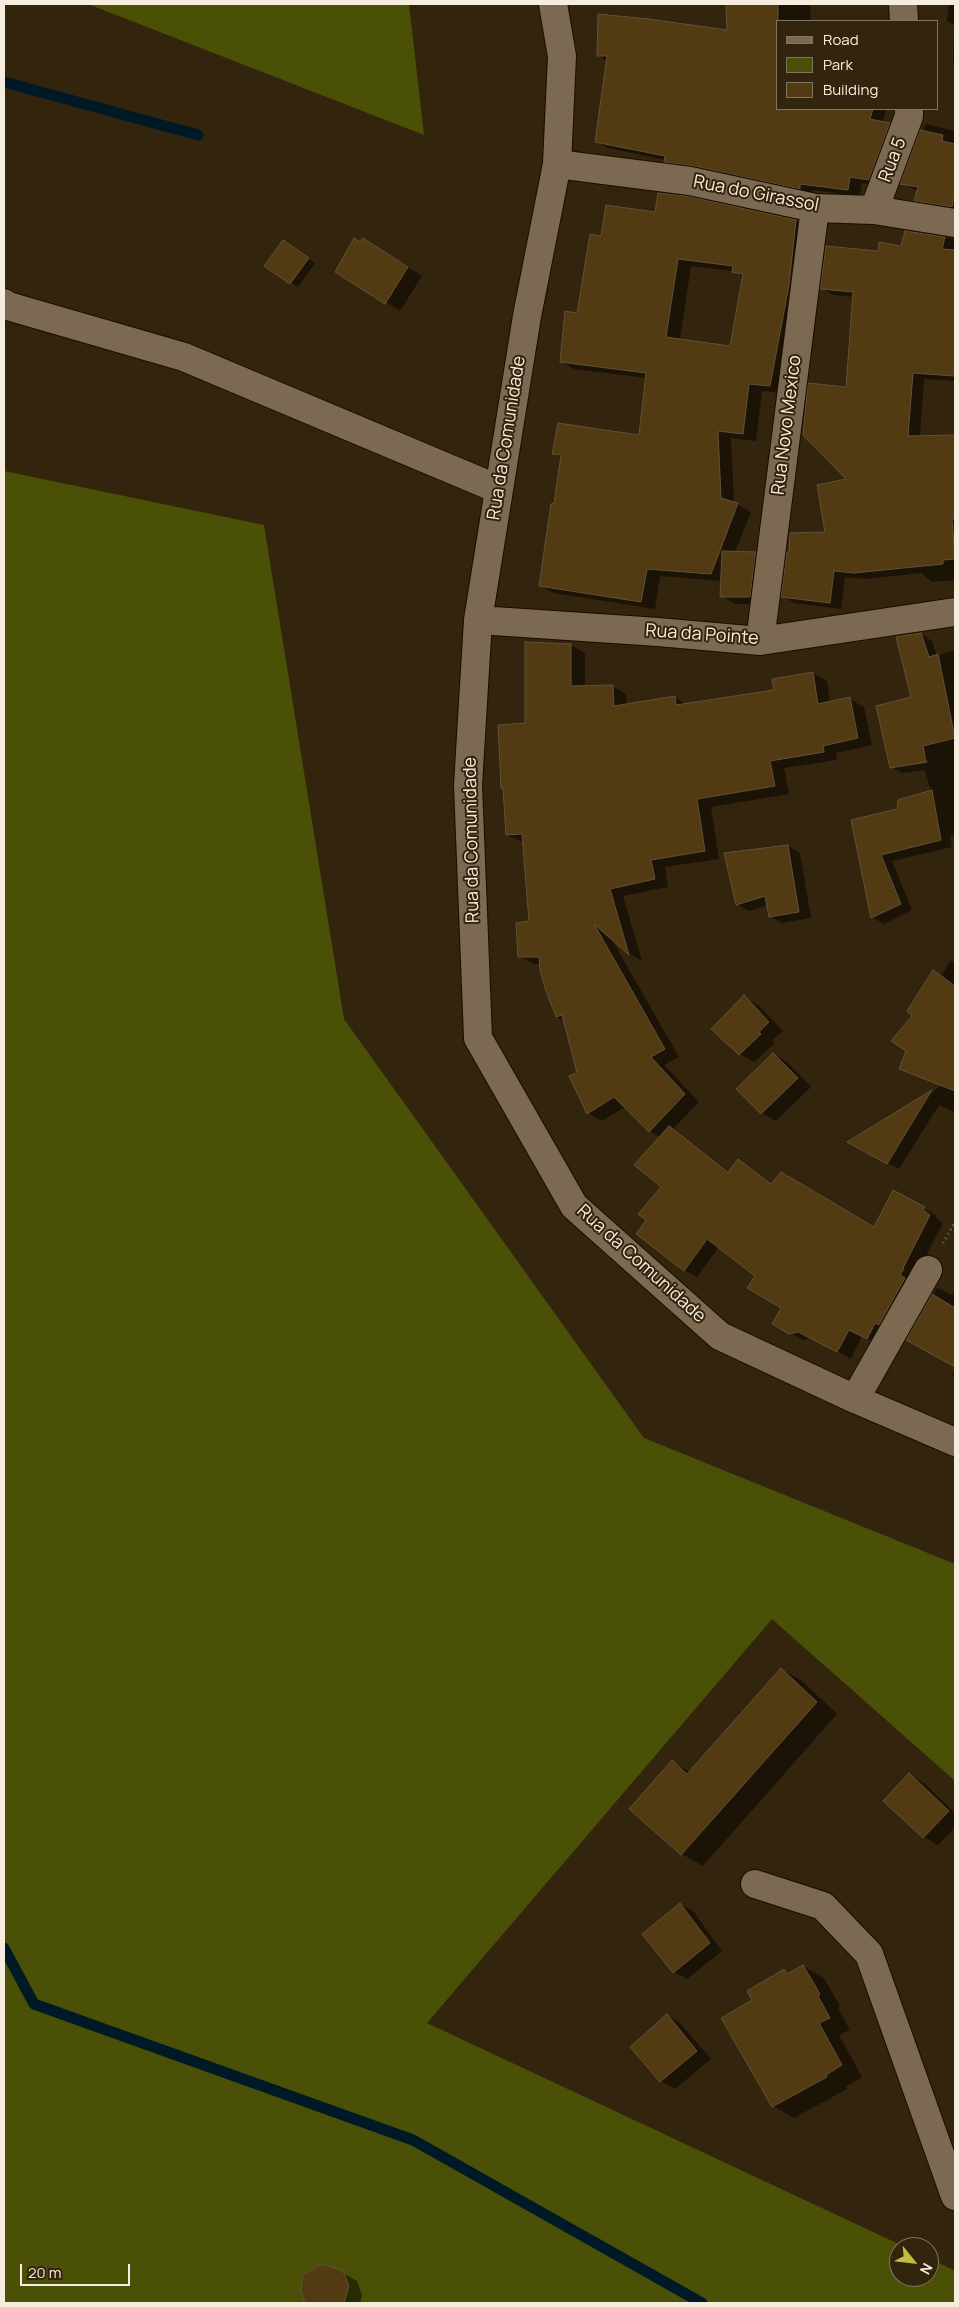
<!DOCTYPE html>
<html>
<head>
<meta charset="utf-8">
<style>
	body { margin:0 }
	#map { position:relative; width:959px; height:2307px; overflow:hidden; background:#33240d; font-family:Manrope,sans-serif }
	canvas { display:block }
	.frame { position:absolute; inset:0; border:5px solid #f7eddf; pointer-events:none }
	.legend { position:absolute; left:776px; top:20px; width:162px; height:90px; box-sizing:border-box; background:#33240d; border:1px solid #817461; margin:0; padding:6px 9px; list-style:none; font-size:15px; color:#f7eddf }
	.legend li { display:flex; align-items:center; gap:10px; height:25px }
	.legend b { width:25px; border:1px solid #817461 }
	.north { position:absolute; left:889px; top:2237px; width:50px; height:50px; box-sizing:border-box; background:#33240d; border:1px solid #817461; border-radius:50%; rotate:119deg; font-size:14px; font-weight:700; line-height:20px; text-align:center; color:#f7eddf }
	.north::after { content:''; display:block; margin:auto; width:18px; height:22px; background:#c2bd3f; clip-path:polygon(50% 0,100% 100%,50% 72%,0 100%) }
	.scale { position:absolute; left:20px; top:2264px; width:110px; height:22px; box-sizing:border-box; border:2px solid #f7eddf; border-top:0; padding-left:6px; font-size:15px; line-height:18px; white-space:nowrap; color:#f7eddf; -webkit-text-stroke:4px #33240d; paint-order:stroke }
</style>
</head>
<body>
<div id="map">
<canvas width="959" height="2307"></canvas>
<div class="frame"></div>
<ul class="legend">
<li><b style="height:6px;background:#7b6a51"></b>Road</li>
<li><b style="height:14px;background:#4b5007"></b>Park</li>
<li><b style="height:14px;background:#523a13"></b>Building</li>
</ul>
<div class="north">N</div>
<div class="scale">20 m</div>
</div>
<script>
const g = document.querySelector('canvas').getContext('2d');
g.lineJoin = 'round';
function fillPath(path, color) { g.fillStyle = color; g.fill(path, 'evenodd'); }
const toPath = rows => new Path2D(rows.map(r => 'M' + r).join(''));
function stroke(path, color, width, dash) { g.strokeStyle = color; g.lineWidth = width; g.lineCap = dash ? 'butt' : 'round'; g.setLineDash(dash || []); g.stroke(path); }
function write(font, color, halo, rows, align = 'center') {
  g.font = font + ' Manrope,sans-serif'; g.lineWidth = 4; g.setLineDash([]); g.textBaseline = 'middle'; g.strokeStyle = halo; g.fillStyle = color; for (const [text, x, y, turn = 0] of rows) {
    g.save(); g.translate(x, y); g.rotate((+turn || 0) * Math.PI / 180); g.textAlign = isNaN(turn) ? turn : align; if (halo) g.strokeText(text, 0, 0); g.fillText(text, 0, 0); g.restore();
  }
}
const green = toPath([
	[88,4,409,4,424,135],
	[4,471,264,525,344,1019,644,1438,955,1564,955,1781,772,1619,427,2023,905,2247,899,2247,899,2277,929,2277,929,2258,955,2271,955,2303,4,2303]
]);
const shadow = toPath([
	[728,4,810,4,811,21,778,21,778,109,886,109,883,123,901,131,881,186,862,183,860,196,812,190,812,195,677,168,665,160,608,148,596,141,607,61,598,55,728,31],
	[949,4,955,4,955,64,953,63,954,25,947,21],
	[926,124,955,131,955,211,926,206,915,200,918,191,902,184],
	[656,214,796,221,809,229,784,393,762,391,756,441,731,438,734,503,751,512,735,552,755,553,769,561,764,604,736,604,721,596,722,581,660,576,655,609,554,593,541,586,562,458,553,453,640,437,647,378,574,369,561,361,602,237],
	[691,266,733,271,744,277,731,347,680,340],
	[906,232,955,239,955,381,924,379,920,437,955,438,955,580,932,582,921,573,867,579,845,577,841,609,794,603,783,596,827,533,849,480,847,388,854,297,833,295,822,288,879,252,902,247],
	[360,244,378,248,422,276,400,311,337,271],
	[290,245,315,263,298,287,266,266],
	[921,634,932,641,937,656,955,650,955,835,950,836,952,847,892,861,912,910,884,924,872,917,853,821,899,810,931,792,925,770,903,773,891,767,912,698],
	[928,760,929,763,899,767,899,765],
	[571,645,585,653,585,687,612,686,626,694,627,705,674,697,687,705,775,691,813,673,827,681,830,703,850,699,864,707,872,745,836,753,837,760,784,768,789,794,711,807,719,859,665,867,668,887,623,896,642,961,630,954,611,938,679,1057,664,1065,699,1102,673,1129,730,1172,739,1161,773,1184,875,1229,894,1191,937,1216,936,1218,943,1223,880,1345,862,1336,851,1359,812,1338,803,1340,774,1324,783,1307,756,1275,719,1247,697,1277,684,1270,647,1220,663,1187,660,1137,650,1131,625,1107,602,1121,588,1113,565,1021,557,1017,541,964,534,964,520,956,530,922,524,843,507,835,505,789,502,788,526,724],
	[788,846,800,853,811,918,782,923,770,916,768,905,749,911,737,904],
	[951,960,955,963,955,1112,939,1105,899,1169,849,1142,941,1086,901,1068,908,1050,914,1016,934,972,941,976],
	[744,997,758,1005,783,1031,772,1040,775,1043,754,1062,740,1054],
	[773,1054,787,1062,811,1087,776,1121,762,1113],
	[937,1288,952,1295,955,1289,955,1366,908,1340],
	[955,1369,955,1377,952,1375],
	[781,1669,802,1681,837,1714,703,1866,682,1854,631,1809,672,1761,690,1772],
	[909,1775,924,1783,955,1813,955,1827,938,1845,924,1837],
	[680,1904,693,1911,722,1951,687,1979,674,1972,644,1934],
	[803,1966,824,1978,840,2006,838,2008,850,2030,839,2035,862,2077,846,2087,847,2089,794,2118,773,2106,754,2000,784,1971,789,1974],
	[667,2015,681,2024,711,2059,675,2089,661,2081],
	[343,2273,357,2281,362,2295,360,2303,307,2303,302,2290]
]);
const stream = toPath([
	[4,82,198,135],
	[4,1948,34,2004,413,2140,702,2303]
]);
const building = toPath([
	[726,4,778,4,778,109,873,109,870,119,890,123,869,180,850,177,848,190,800,184,800,189,693,166,664,162,665,156,595,142,607,56,597,56,598,14,649,19,727,30,726,4],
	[920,130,943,135,942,141,955,144,955,193,952,207,914,201,918,187,900,184,920,130],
	[658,193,687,196,796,220,789,285,770,386,749,384,743,434,718,431,721,498,738,503,711,574,647,569,641,602,539,586,551,504,554,503,561,455,552,454,558,423,639,435,646,373,560,362,565,311,577,313,590,234,601,236,606,205,655,212,658,193],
	[678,259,733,266,732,272,743,274,730,346,666,337,678,259],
	[905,231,945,237,942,249,955,250,955,376,913,373,908,436,955,435,955,519,952,519,955,559,943,560,943,564,854,573,834,571,830,603,781,597,787,552,789,552,790,533,825,532,817,485,846,479,803,435,808,383,846,387,853,292,820,289,826,246,878,251,879,242,901,246,905,231],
	[354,238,360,242,363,238,408,267,385,304,335,272,354,238],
	[283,240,309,258,290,284,264,266,283,240],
	[722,551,756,552,750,597,720,597,722,551],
	[921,633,929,657,938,654,955,738,923,746,926,762,890,768,876,706,911,697,896,637,921,633],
	[525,642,571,644,571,686,613,685,614,706,675,696,676,705,774,690,772,679,813,672,818,704,850,697,858,738,823,746,824,752,770,761,775,786,697,799,705,851,651,860,655,879,610,889,629,955,594,924,665,1049,651,1057,685,1094,649,1132,614,1097,587,1114,569,1076,577,1073,562,1015,556,1017,545,988,540,970,539,957,518,957,516,923,529,921,522,834,506,835,503,788,501,788,498,725,525,723,525,642],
	[932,790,941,840,881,855,901,904,871,918,851,820,897,809,898,800,932,790],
	[788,845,799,912,769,917,765,896,736,905,724,853,788,845],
	[933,970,955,986,955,1091,899,1069,906,1051,891,1041,912,1016,907,1011,933,970],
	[744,995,769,1022,759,1032,761,1034,739,1055,711,1029,744,995],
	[773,1053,798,1078,761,1114,736,1089,773,1053],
	[932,1090,887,1164,847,1142,932,1090],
	[669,1126,728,1172,738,1159,771,1184,781,1172,874,1227,893,1190,925,1207,923,1210,930,1215,903,1268,904,1269,900,1275,905,1278,879,1325,875,1323,867,1339,849,1330,837,1352,798,1332,789,1334,772,1324,781,1308,747,1288,755,1276,707,1239,684,1271,636,1234,646,1220,638,1214,661,1187,634,1165,669,1126],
	[932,1294,955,1308,955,1367,906,1340,932,1294],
	[781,1668,817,1702,681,1855,629,1809,672,1760,687,1774,781,1668],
	[909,1773,949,1811,923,1838,883,1801,909,1773],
	[680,1903,710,1943,673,1973,642,1934,680,1903],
	[803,1965,820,1994,818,1996,830,2018,819,2023,842,2065,826,2075,827,2077,772,2107,721,2018,752,2000,747,1991,784,1969,787,1974,803,1965],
	[667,2014,697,2051,660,2082,630,2047,667,2014],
	[322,2264,343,2271,349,2286,344,2303,305,2303,301,2290,303,2275,322,2264]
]);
const path = toPath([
	[943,1243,955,1222]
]);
const minor = toPath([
	[553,4,562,56,557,164,527,316,478,620,468,785,478,1038,574,1206,720,1336,855,1399,955,1442],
	[903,4,904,21],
	[557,164,690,181,815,208,874,210,955,223],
	[874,210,909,116,909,109],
	[4,303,8,306,184,357,498,489],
	[478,620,658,632,760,641,955,612],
	[760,641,815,208],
	[855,1399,928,1270],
	[755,1884,823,1906,869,1954,955,2196]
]);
const streetNames = [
	["Rua 5",893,160,-69],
	["Rua do Girassol",756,194,11],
	["Rua Novo Mexico",787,425,-83],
	["Rua da Comunidade",507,438,-81],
	["Rua da Pointe",702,635,4],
	["Rua da Comunidade",472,840,-91],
	["Rua da Comunidade",641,1264,42]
];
fillPath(green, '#4b5007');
fillPath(shadow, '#0007');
stroke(stream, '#001926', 11);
fillPath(building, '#523a13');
stroke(building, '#625139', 1);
stroke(minor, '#1a0d00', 30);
stroke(path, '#7a6d59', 3, [1, 4]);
stroke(minor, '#7b6a51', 28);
write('18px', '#f7eddf', '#33240d', streetNames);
</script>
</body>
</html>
